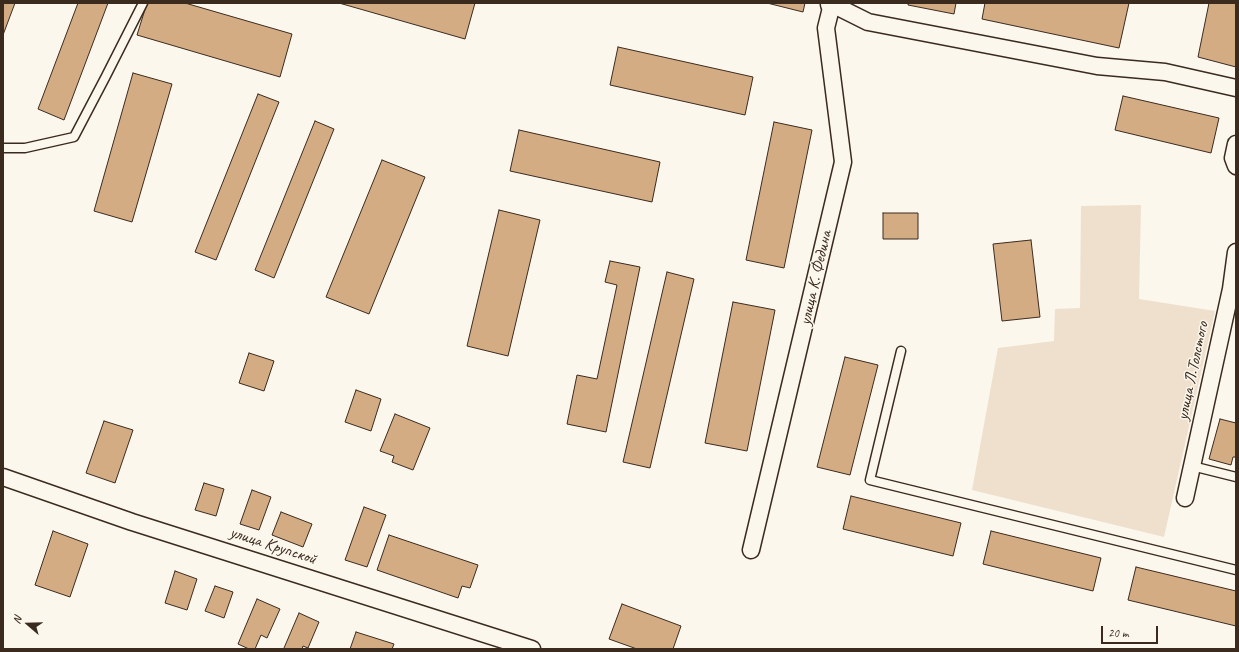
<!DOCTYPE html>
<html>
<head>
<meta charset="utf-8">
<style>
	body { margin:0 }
	#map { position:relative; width:1239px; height:652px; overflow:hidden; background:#fbf7ec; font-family:Caveat,sans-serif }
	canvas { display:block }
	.frame { position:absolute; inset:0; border:4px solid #3b2a1e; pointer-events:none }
	.north { position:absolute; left:8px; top:604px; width:40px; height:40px; -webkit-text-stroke:3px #fbf7ec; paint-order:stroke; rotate:290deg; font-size:11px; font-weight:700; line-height:16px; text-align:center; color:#3b2a1e }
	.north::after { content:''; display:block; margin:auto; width:14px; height:18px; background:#3b2a1e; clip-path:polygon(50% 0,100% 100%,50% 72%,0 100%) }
	.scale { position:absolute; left:1101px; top:626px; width:57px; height:18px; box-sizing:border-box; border:2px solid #3b2a1e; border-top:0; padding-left:5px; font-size:12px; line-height:14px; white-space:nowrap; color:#3b2a1e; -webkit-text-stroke:3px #fbf7ec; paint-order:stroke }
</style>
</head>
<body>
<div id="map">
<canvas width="1239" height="652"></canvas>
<div class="frame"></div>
<div class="north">N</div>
<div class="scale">20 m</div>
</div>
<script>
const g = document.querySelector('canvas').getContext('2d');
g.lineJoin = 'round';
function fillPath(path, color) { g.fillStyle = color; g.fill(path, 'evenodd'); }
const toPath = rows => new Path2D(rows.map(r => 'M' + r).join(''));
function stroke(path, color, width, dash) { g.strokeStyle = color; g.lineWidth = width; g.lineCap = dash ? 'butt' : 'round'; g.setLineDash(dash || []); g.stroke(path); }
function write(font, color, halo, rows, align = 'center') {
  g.font = font + ' Caveat,sans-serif'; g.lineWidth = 3; g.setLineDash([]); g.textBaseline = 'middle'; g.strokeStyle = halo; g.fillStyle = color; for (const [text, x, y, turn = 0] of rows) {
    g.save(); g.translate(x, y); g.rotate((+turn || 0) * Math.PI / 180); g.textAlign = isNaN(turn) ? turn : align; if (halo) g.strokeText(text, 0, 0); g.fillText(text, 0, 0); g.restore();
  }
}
const built = toPath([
	[1141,205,1139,299,1215,311,1164,537,972,490,998,348,1054,341,1055,309,1080,308,1081,206]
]);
const building = toPath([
	[3,3,15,3,3,35,3,3],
	[78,3,108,3,64,120,38,109,78,3],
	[147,3,185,3,292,34,280,77,137,35,147,3],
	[339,3,475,3,465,39,339,3],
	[767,3,805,3,803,12,767,3],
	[908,3,956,3,954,14,908,5,908,3],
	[985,3,1129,3,1119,48,982,19,985,3],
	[1209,3,1236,3,1236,67,1198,57,1209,3],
	[618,47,753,77,745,115,610,85,618,47],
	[133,73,172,84,132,222,94,211,133,73],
	[258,94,279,102,216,260,195,252,258,94],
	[1123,96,1219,118,1211,153,1115,130,1123,96],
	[315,121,334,129,274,278,255,270,315,121],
	[774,122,812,130,784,268,746,260,774,122],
	[519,130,660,162,652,202,510,171,519,130],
	[382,160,425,177,369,314,326,297,382,160],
	[499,210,540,220,508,356,467,346,499,210],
	[883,213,918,213,918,239,883,239,883,213],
	[1031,240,1040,317,1002,321,993,244,1031,240],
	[610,261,640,267,606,432,567,424,577,375,597,379,617,285,605,282,610,261],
	[667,272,694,279,650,468,623,462,667,272],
	[733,302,775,310,747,451,705,443,733,302],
	[249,353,274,361,264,391,239,383,249,353],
	[845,357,878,365,850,475,817,467,845,357],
	[356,390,381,399,371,431,345,422,356,390],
	[395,414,430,428,413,470,392,462,394,456,380,451,395,414],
	[1220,419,1236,423,1236,457,1233,457,1231,465,1209,459,1220,419],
	[104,421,133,430,115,483,86,473,104,421],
	[204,483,224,489,216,516,195,510,204,483],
	[252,490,271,497,259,530,240,524,252,490],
	[851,496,961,523,953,556,843,529,851,496],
	[364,507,386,515,367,567,345,560,364,507],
	[281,512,312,524,303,547,272,535,281,512],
	[53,531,88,544,70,597,35,585,53,531],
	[991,531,1101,558,1093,591,983,564,991,531],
	[389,535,478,565,470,588,462,586,458,598,377,570,389,535],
	[1136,567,1236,591,1236,626,1128,600,1136,567],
	[175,571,197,579,187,610,165,603,175,571],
	[215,586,233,592,224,618,205,611,215,586],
	[257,599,280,609,267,638,261,635,255,649,249,649,238,644,257,599],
	[622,604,681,626,673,649,637,649,609,639,622,604],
	[299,613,319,622,308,648,303,646,302,649,285,649,284,648,299,613],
	[356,632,394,644,392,649,350,649,356,632]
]);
const lane = toPath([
	[3,148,25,148,74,137,106,76,143,3],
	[901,351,870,480,1236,570],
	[1192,466,1236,477]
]);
const street = toPath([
	[1236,144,1233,158,1236,166],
	[3,477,132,522,532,649],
	[1185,498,1231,289,1236,252],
	[751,550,843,162,826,28,832,4,868,22,1097,66,1165,72,1236,88]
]);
const secondary = toPath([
	[832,4,832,3]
]);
const streetNames = [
	["улица К. Федина",816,278,-77],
	["улица Л.Толстого",1193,371,-78],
	["улица Крупской",273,546,18]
];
fillPath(built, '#efe0cd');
fillPath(building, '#d3ac84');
stroke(building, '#3b2a1e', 1);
stroke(lane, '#3b2a1e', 11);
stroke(street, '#3b2a1e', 19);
stroke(secondary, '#3b2a1e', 25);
stroke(lane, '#fbf7ec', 8);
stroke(street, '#fbf7ec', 16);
stroke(secondary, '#fbf7ec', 22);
write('17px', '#3b2a1e', '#fbf7ec', streetNames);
</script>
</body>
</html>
